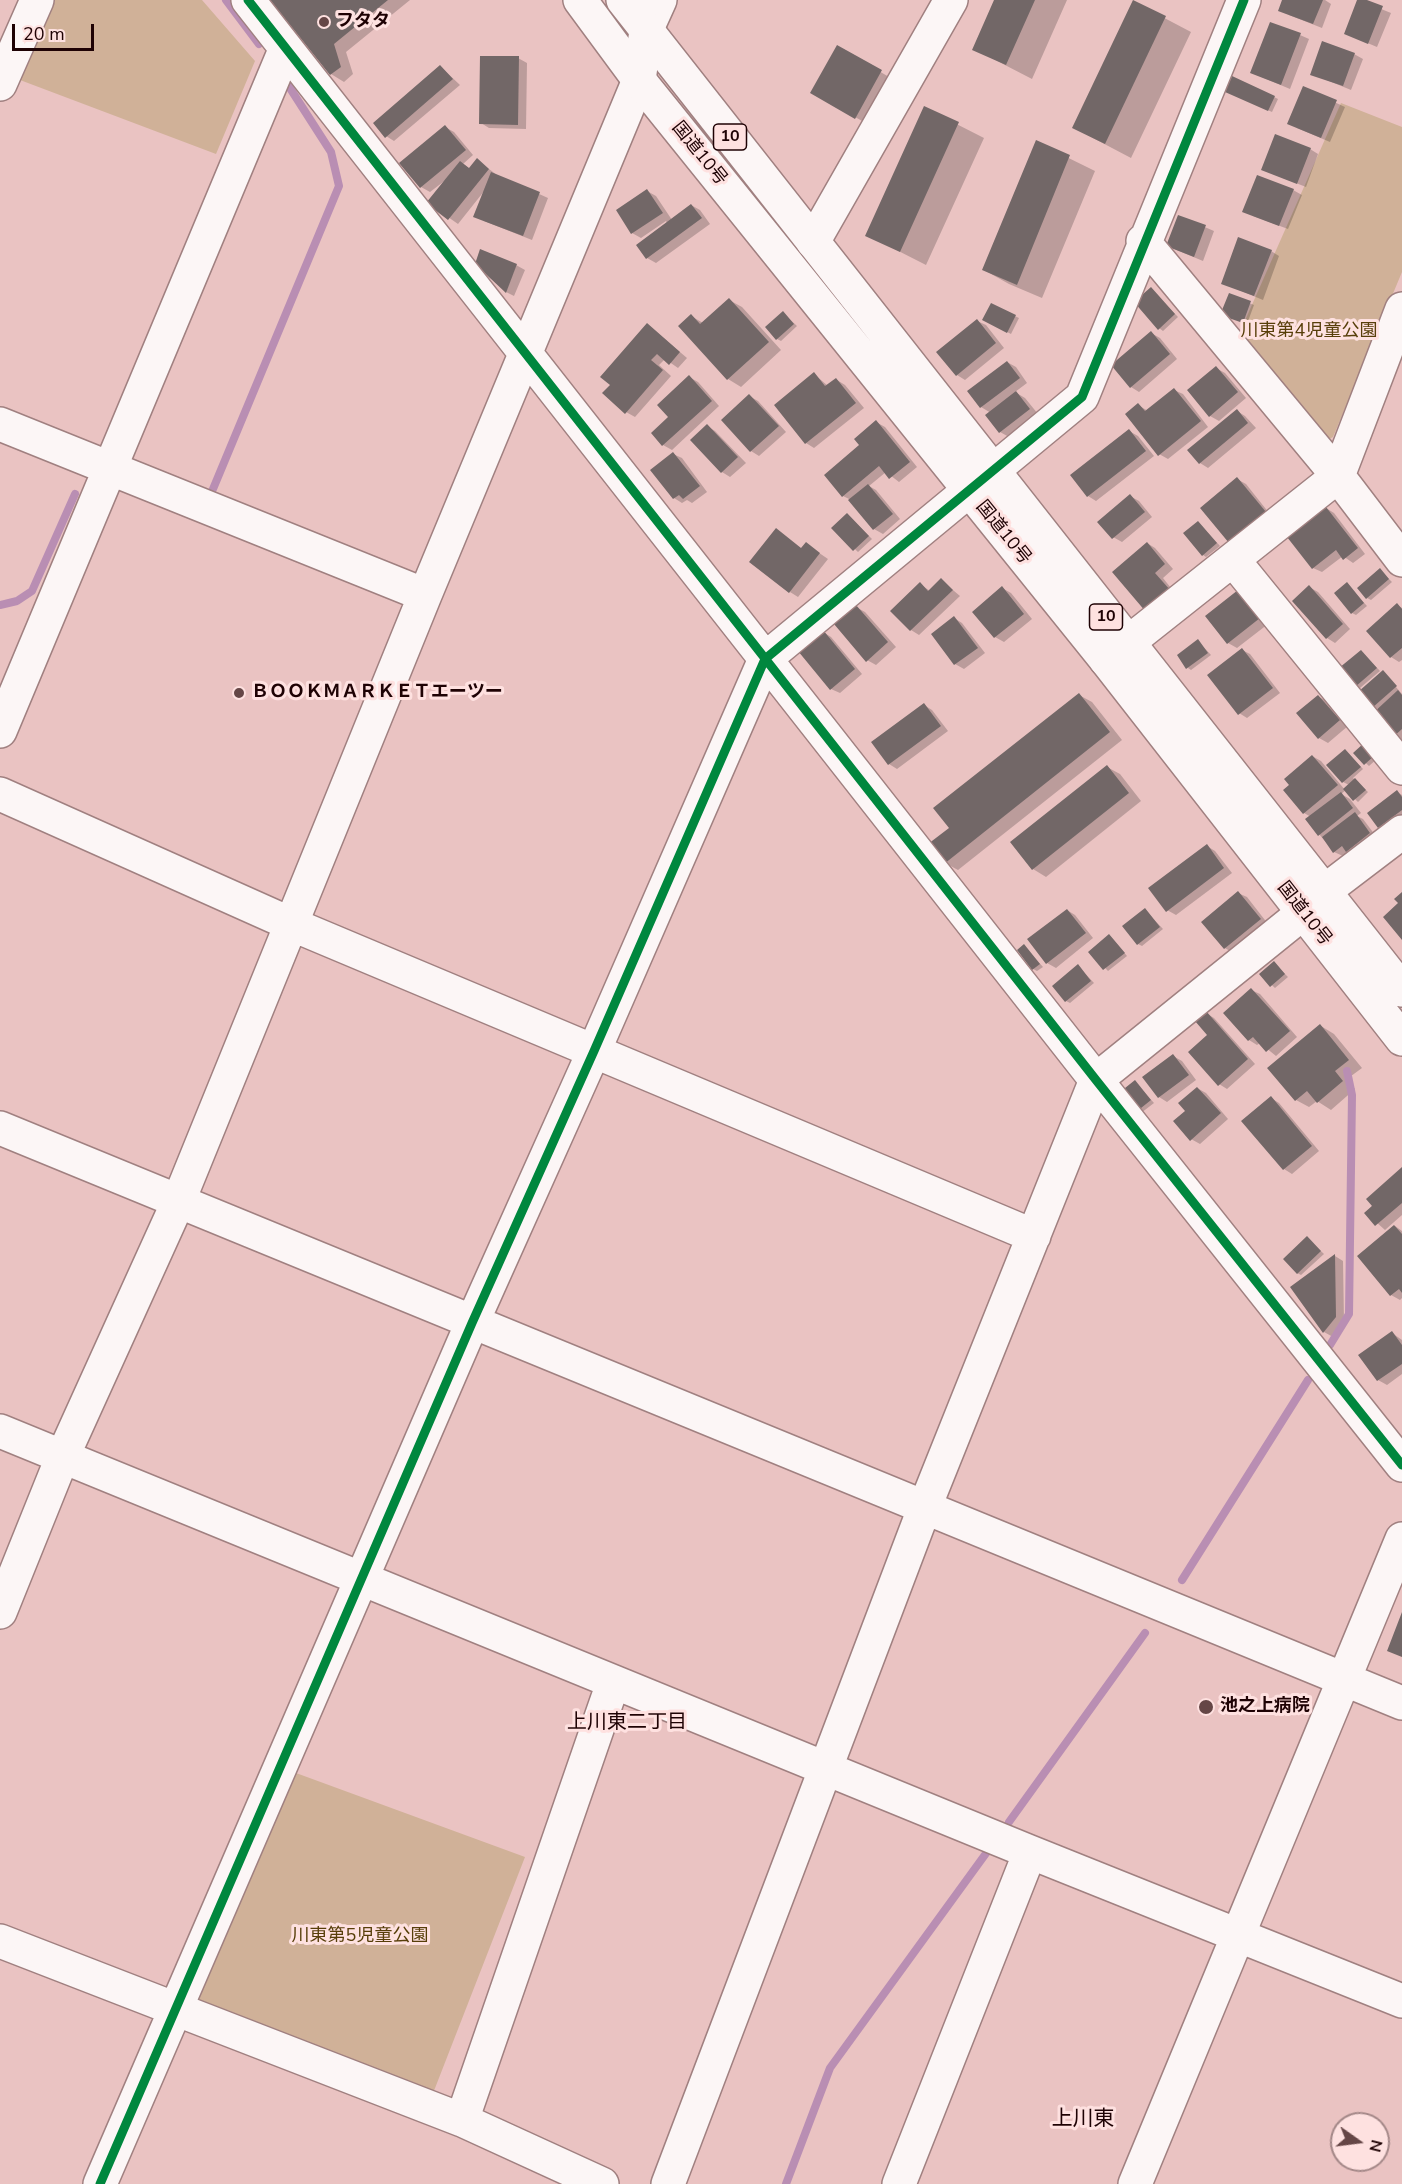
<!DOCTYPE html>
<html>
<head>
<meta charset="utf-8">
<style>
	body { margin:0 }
	#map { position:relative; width:1402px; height:2184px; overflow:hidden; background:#eac3c2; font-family:"Nunito Sans",sans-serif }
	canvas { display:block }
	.north { position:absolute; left:1330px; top:2112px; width:60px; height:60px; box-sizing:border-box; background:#fee1e0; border:2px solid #a48888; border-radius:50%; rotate:104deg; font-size:16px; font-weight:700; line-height:24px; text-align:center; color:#1e0204 }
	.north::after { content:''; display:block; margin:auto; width:21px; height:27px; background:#654646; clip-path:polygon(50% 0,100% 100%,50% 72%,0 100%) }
	.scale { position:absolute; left:12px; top:24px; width:82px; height:27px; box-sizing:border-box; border:3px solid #1e0204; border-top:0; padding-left:8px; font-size:18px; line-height:21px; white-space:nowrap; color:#1e0204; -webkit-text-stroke:4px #fee1e0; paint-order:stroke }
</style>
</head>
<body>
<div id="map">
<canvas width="1402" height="2184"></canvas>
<div class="north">N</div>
<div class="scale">20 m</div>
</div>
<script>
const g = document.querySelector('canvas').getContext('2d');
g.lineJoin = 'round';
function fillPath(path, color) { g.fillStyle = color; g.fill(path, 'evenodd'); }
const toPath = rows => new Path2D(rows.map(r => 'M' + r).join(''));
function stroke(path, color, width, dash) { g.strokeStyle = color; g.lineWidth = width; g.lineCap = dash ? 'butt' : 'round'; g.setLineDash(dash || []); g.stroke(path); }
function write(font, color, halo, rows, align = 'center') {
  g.font = font + ' "Nunito Sans","Noto Sans JP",sans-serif'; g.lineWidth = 6; g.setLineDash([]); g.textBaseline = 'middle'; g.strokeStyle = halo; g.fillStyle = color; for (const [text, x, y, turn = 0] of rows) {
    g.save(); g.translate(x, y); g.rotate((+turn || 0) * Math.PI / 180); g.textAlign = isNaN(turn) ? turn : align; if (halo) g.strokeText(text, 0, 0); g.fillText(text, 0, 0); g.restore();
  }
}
const green = toPath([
	[55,0,202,0,255,61,216,154,20,80],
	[1341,103,1402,127,1402,272,1333,437,1318,445,1236,341],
	[296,1773,525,1857,430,2101,195,2004]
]);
const shadow = toPath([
	[272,0,410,0,346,52,353,74,344,82,331,74],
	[996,0,1067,0,1032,79,974,49],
	[1284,0,1325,0,1331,4,1322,28,1289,15],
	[1359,0,1391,13,1377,47,1346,34],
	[1134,2,1191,32,1131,158,1074,128],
	[1300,35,1309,39,1290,89,1252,73],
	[838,47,889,77,864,122,812,93],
	[1354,54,1363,59,1351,90,1312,74],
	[518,58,527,63,526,129,489,128,481,123],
	[441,67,460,85,394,141,386,136],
	[1304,88,1345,107,1330,142,1297,128],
	[1230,93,1274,97,1278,99,1272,112],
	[925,108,984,138,926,265,867,235],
	[445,127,454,132,473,155,463,164,470,169,477,160,497,175,548,198,532,240,484,221,485,190,458,224,428,203,447,179,430,192,421,187],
	[1036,142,1095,171,1042,298,1009,284,984,270],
	[1310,149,1318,154,1306,187,1263,170],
	[1293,190,1302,195,1288,229,1253,216],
	[647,191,656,196,672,220,691,205,700,210,710,224,656,263,647,258,638,245,667,223,666,221,641,238,632,233],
	[1179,216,1214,231,1203,261,1167,246],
	[1271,251,1279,256,1263,300,1222,283],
	[516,265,525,270,514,296,506,292],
	[1151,289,1178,317,1163,331,1159,328],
	[1230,295,1254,305,1247,324,1226,316],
	[729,300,742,307,781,350,741,387,728,379,691,316,703,323],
	[991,305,1019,318,1011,334,984,320],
	[783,313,797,326,781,341,777,339],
	[977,321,986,325,1004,348,965,380,957,375],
	[648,325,687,358,678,368,665,359,659,365,671,376,635,417,626,412,612,385],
	[1151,333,1160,338,1177,359,1139,392,1131,387],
	[1007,362,1016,367,1027,383,1015,392,1025,398,1038,414,1009,437,1000,432,991,413,981,407],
	[1216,368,1225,373,1246,398,1219,421,1210,416],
	[814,374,828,386,837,380,845,385,864,408,814,448,806,443],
	[689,377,698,382,719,406,672,450,663,445,670,417],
	[1174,390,1183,394,1208,427,1168,459,1159,454,1138,405,1148,411],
	[749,396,758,401,786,432,759,456,751,451],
	[1237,411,1245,416,1256,428,1208,468,1200,463],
	[876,422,885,427,917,467,899,482,886,472,869,486,876,490,900,519,883,534,874,529,849,499,843,496,861,446],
	[707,426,715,431,746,463,730,477,722,472,692,440],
	[1129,431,1138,436,1154,456,1096,501,1088,496],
	[673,454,682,458,707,492,692,503,687,500,682,503,674,498],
	[1237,479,1246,484,1273,518,1238,546],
	[1130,496,1139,501,1152,517,1122,542,1113,537],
	[1326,508,1334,513,1365,554,1353,563,1343,556,1322,572,1313,568],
	[847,514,872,539,858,552,833,528],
	[1198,522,1220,546,1206,557,1203,555],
	[1147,543,1155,548,1173,569,1163,578,1178,597,1156,616],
	[806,544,828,559,798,597,790,592],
	[1380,570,1392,582,1371,600,1367,598],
	[941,580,960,596,919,635,911,630,920,584,930,591],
	[1347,584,1367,606,1356,615,1352,613],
	[1309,587,1318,592,1350,629,1335,643,1327,638],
	[1002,588,1011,593,1032,619,1004,642,995,637,974,612],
	[1238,592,1268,624,1237,648,1228,643,1207,617],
	[1397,605,1402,608,1402,660,1399,662,1391,657],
	[856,607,865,612,896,647,876,665,867,660],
	[954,618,962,623,985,653,964,669,955,664,933,634],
	[823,632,831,637,862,674,840,693,831,689],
	[1198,641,1211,655,1191,670,1188,668],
	[1242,650,1250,654,1280,693,1247,718,1239,713],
	[1361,651,1380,671,1360,688,1356,686],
	[1383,672,1402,694,1402,740,1394,736,1379,710,1373,706],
	[1079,695,1092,702,1122,740,958,870,945,863,951,828],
	[1319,697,1327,701,1348,726,1328,743,1319,738,1298,714],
	[924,705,932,710,948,731,897,769,889,764],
	[1345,750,1363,769,1353,778,1368,792,1358,802,1346,790,1341,794,1350,799,1361,813,1357,816,1363,819,1378,839,1343,856,1334,852,1319,834,1311,817,1304,813,1285,790,1312,756,1321,761,1345,790,1349,785,1343,782],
	[1355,753,1378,758,1369,766],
	[1107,767,1120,774,1141,801,1046,877,1033,869],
	[1397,792,1402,795,1402,814,1383,829,1379,827],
	[1207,846,1215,851,1232,873,1176,915,1167,910],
	[1238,893,1247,897,1268,924,1233,953,1225,948],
	[1067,910,1075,915,1093,938,1056,968,1047,963],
	[1145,910,1163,929,1142,946,1138,944],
	[1110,936,1127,956,1108,971,1090,952],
	[1024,946,1043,967,1037,971,1033,969],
	[1274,963,1288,977,1275,988,1261,975],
	[1078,966,1094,983,1070,1003,1066,1001],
	[1251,990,1260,994,1297,1037,1276,1056,1260,1043,1257,1045,1249,1040],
	[1206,1013,1214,1018,1255,1064,1227,1089,1219,1084],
	[1321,1026,1334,1034,1362,1068,1347,1079,1355,1089,1331,1110,1317,1101,1309,1107,1296,1100],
	[1173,1056,1182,1061,1196,1080,1167,1102,1159,1097],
	[1135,1082,1154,1103,1141,1113],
	[1197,1088,1206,1093,1228,1119,1200,1144,1191,1139,1188,1111],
	[1271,1098,1279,1103,1319,1151,1292,1174,1284,1169],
	[1402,1169,1402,1215,1385,1230,1366,1213],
	[1395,1226,1402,1231,1402,1298,1400,1300,1391,1295],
	[1307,1238,1324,1254,1301,1275,1297,1273],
	[1335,1256,1343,1261,1344,1322,1333,1337,1324,1332,1292,1287],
	[1392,1333,1402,1340,1402,1374,1387,1385,1378,1380]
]);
const stream = toPath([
	[226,0,259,44],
	[213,489,339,186,331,152,288,85],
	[0,605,17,601,32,591,75,494],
	[1330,1345,1349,1314,1352,1095,1347,1071],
	[1182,1580,1308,1380],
	[1009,1822,1145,1633],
	[786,2184,830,2068,987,1852]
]);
const building = toPath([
	[270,0,388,0,334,44,341,67,330,75],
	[994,0,1035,0,1006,65,972,50],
	[1133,0,1166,16,1105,144,1072,128],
	[1282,0,1323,0,1313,24,1278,11],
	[1357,0,1367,0,1383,6,1368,44,1344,34],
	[1270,22,1301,33,1281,85,1250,73],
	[1322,41,1355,53,1343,86,1310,75],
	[837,45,882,70,855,119,810,93],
	[480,56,519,56,518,125,479,124],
	[440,65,453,79,385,138,373,123],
	[1232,76,1275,96,1268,111,1225,92],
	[1303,86,1337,100,1321,138,1287,124],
	[924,106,959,122,900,252,865,236],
	[445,125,466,150,420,188,399,163],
	[1275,134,1311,148,1297,184,1261,170],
	[1036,140,1070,155,1017,285,982,270],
	[477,158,489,169,448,220,426,203,460,161,469,168],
	[491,172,540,192,523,236,473,217],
	[1257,175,1294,189,1279,226,1242,212],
	[647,189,663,213,631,234,616,210],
	[691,204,702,218,646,259,636,245],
	[1178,215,1206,225,1194,257,1166,246],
	[1238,237,1272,250,1254,296,1221,284],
	[480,249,517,264,506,293,475,264],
	[1151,287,1175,314,1158,330,1134,302],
	[1229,293,1251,301,1243,323,1220,315],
	[729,298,769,342,727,380,678,326,691,314,700,324],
	[991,303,1016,315,1007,333,982,320],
	[783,311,794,324,776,340,765,327],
	[977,319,996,343,956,376,936,352],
	[647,323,680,352,669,365,657,354,651,360,663,370,625,414,602,393,610,385,600,377],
	[1151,331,1170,354,1130,388,1111,365],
	[1007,361,1020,378,980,408,967,391],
	[1216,366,1238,392,1209,417,1187,390],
	[814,372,825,386,836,378,856,403,805,444,774,405],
	[689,375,712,401,662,446,651,433,668,417,657,405],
	[1174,388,1201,421,1158,456,1125,414,1138,403,1145,411],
	[1016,391,1030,409,999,433,985,415],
	[749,394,779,426,750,452,721,420],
	[1237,409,1248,423,1199,464,1187,450],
	[876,420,910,462,889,479,879,466,842,497,824,475,859,445,854,439],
	[707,424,738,457,721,473,690,440],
	[1129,429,1146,451,1087,497,1070,475],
	[673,452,700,486,683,499,679,495,673,499,650,470],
	[1237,477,1266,512,1229,543,1200,508],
	[868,484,893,514,873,530,848,500],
	[1130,494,1145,512,1112,539,1097,522],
	[1326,507,1358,548,1343,560,1336,550,1312,569,1287,537],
	[847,513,869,536,853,551,831,528],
	[1198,521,1217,543,1202,556,1183,533],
	[776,528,801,548,806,542,820,553,789,593,749,562],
	[1147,542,1165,564,1155,573,1171,591,1146,612,1112,572],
	[1380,568,1389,579,1366,599,1357,588],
	[941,578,953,590,910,631,890,611,920,582,928,591],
	[1347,582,1364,603,1351,614,1334,593],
	[1309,585,1343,624,1326,639,1292,601],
	[1002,586,1024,614,994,638,972,612],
	[1238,590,1260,618,1227,644,1205,616],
	[1397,603,1402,609,1402,648,1390,658,1366,631],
	[856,605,888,642,866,662,834,624],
	[954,616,978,648,954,665,931,634],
	[823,630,855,669,830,690,798,651],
	[1198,639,1208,653,1186,669,1177,655],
	[1242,648,1273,688,1238,715,1207,675],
	[1361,650,1377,668,1355,687,1339,668],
	[1383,670,1397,686,1372,708,1358,692],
	[1398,690,1402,695,1402,729,1393,737,1372,714],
	[1079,693,1110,732,944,864,928,844,949,828,933,808],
	[1318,695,1340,720,1318,739,1296,713],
	[924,703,941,726,888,765,871,742],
	[1364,743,1375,755,1364,765,1353,753],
	[1345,749,1361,767,1342,783,1326,765],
	[1312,755,1338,785,1303,814,1283,790,1289,785,1284,779],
	[1107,765,1129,793,1032,870,1010,842],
	[1355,778,1366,790,1353,801,1343,789],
	[1397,790,1402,797,1402,810,1378,828,1367,813],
	[1341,792,1353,808,1318,836,1305,819],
	[1355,812,1370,833,1346,852,1342,846,1333,853,1322,837],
	[1207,844,1224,868,1166,912,1148,888],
	[1238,891,1261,919,1224,949,1201,922],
	[1402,892,1402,940,1383,917,1398,903,1394,899],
	[1145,908,1160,927,1137,945,1122,926],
	[1067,909,1086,933,1046,964,1027,939],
	[1109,934,1125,953,1103,970,1088,952],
	[1024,944,1040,964,1032,970,1017,950],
	[1274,961,1285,974,1270,987,1259,974],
	[1078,964,1091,981,1065,1002,1052,986],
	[1251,988,1290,1031,1266,1052,1253,1037,1248,1041,1223,1013],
	[1206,1011,1248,1059,1218,1086,1188,1052,1207,1035,1195,1021],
	[1320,1024,1349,1060,1335,1071,1343,1081,1317,1103,1307,1091,1295,1101,1267,1068],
	[1173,1054,1189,1075,1158,1098,1142,1077],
	[1135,1080,1151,1100,1136,1112,1120,1092],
	[1197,1087,1221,1113,1190,1141,1173,1121,1185,1111,1178,1103],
	[1271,1096,1312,1146,1283,1170,1241,1121],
	[1402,1167,1402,1203,1375,1226,1364,1213,1372,1206,1366,1199],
	[1394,1225,1402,1234,1402,1293,1399,1289,1390,1296,1357,1256],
	[1307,1236,1321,1251,1297,1274,1283,1259],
	[1335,1254,1336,1317,1323,1333,1290,1287],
	[1392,1331,1402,1345,1402,1364,1377,1381,1358,1355],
	[1402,1612,1402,1657,1387,1651]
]);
const minor = toPath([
	[248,0,1096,1080,1402,1465],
	[0,84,37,0],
	[1143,241,1338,476,1402,560],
	[813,242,951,0],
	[0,424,425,595],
	[1234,561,1402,768],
	[1106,660,1338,476,1402,309],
	[0,731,285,50],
	[0,794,291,924,1034,1236],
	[0,1128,1402,1703],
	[0,1431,1030,1852,1402,2001],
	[0,1612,62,1458,179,1200,425,595,639,80,646,31,660,0],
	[0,1941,462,2120,602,2184],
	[462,2120,613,1683],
	[100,2184,472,1323,594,1051,765,659,1082,397,1244,0],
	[668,2184,924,1509,1096,1080,1303,913,1326,890,1402,832],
	[899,2184,1030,1852],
	[1135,2184,1402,1539]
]);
const highway = toPath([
	[580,0,639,80,1106,660,1402,1039],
	[623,0,1402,990]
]);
const cycleway = toPath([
	[248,0,1096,1080,1402,1465],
	[100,2184,472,1323,594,1051,765,659,1082,397,1244,0]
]);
const markers = [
	[324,22,6,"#654646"],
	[239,693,6,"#654646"],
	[1206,1707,8,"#654646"]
];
const shields = [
	[730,137,33],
	[1106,617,33]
];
const shieldNames = [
	["10",730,137],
	["10",1106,617]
];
const poiNames = [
	["フタタ",336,22],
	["ＢＯＯＫＭＡＲＫＥＴエーツー",251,693],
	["池之上病院",1220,1707]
];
const streetNames = [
	["国道10号",699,154,51],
	["国道10号",1003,533,51],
	["国道10号",1304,914,52]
];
const parkNames = [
	["川東第4児童公園",1309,332],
	["川東第5児童公園",360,1937]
];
const neighbourhoodNames = [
	["上川東二丁目",627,1723]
];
const quarterNames = [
	["上川東",1083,2120]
];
fillPath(green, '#d0b198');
fillPath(shadow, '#0003');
stroke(stream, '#b98eb3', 8);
fillPath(building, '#726767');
stroke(minor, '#a08080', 36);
stroke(highway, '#a08080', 36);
stroke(minor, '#fcf6f6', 33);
stroke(highway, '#fcf6f6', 33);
stroke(cycleway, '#00873e', 9);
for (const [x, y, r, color] of markers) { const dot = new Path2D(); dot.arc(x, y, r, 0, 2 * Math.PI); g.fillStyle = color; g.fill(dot); stroke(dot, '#fee1e0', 2); }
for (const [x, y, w] of shields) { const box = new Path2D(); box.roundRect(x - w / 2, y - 13, w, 26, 4.5); g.fillStyle = '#fee1e0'; g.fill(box); stroke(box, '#1e0204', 1.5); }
write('bold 16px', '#1e0204', null, shieldNames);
write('bold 18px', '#1e0204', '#fee1e0', poiNames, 'left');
write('18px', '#1e0204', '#fee1e0', streetNames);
write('18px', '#573e09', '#fee1e0', parkNames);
write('20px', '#1e0204', '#fee1e0', neighbourhoodNames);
write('21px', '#1e0204', '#fee1e0', quarterNames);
</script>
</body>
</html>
